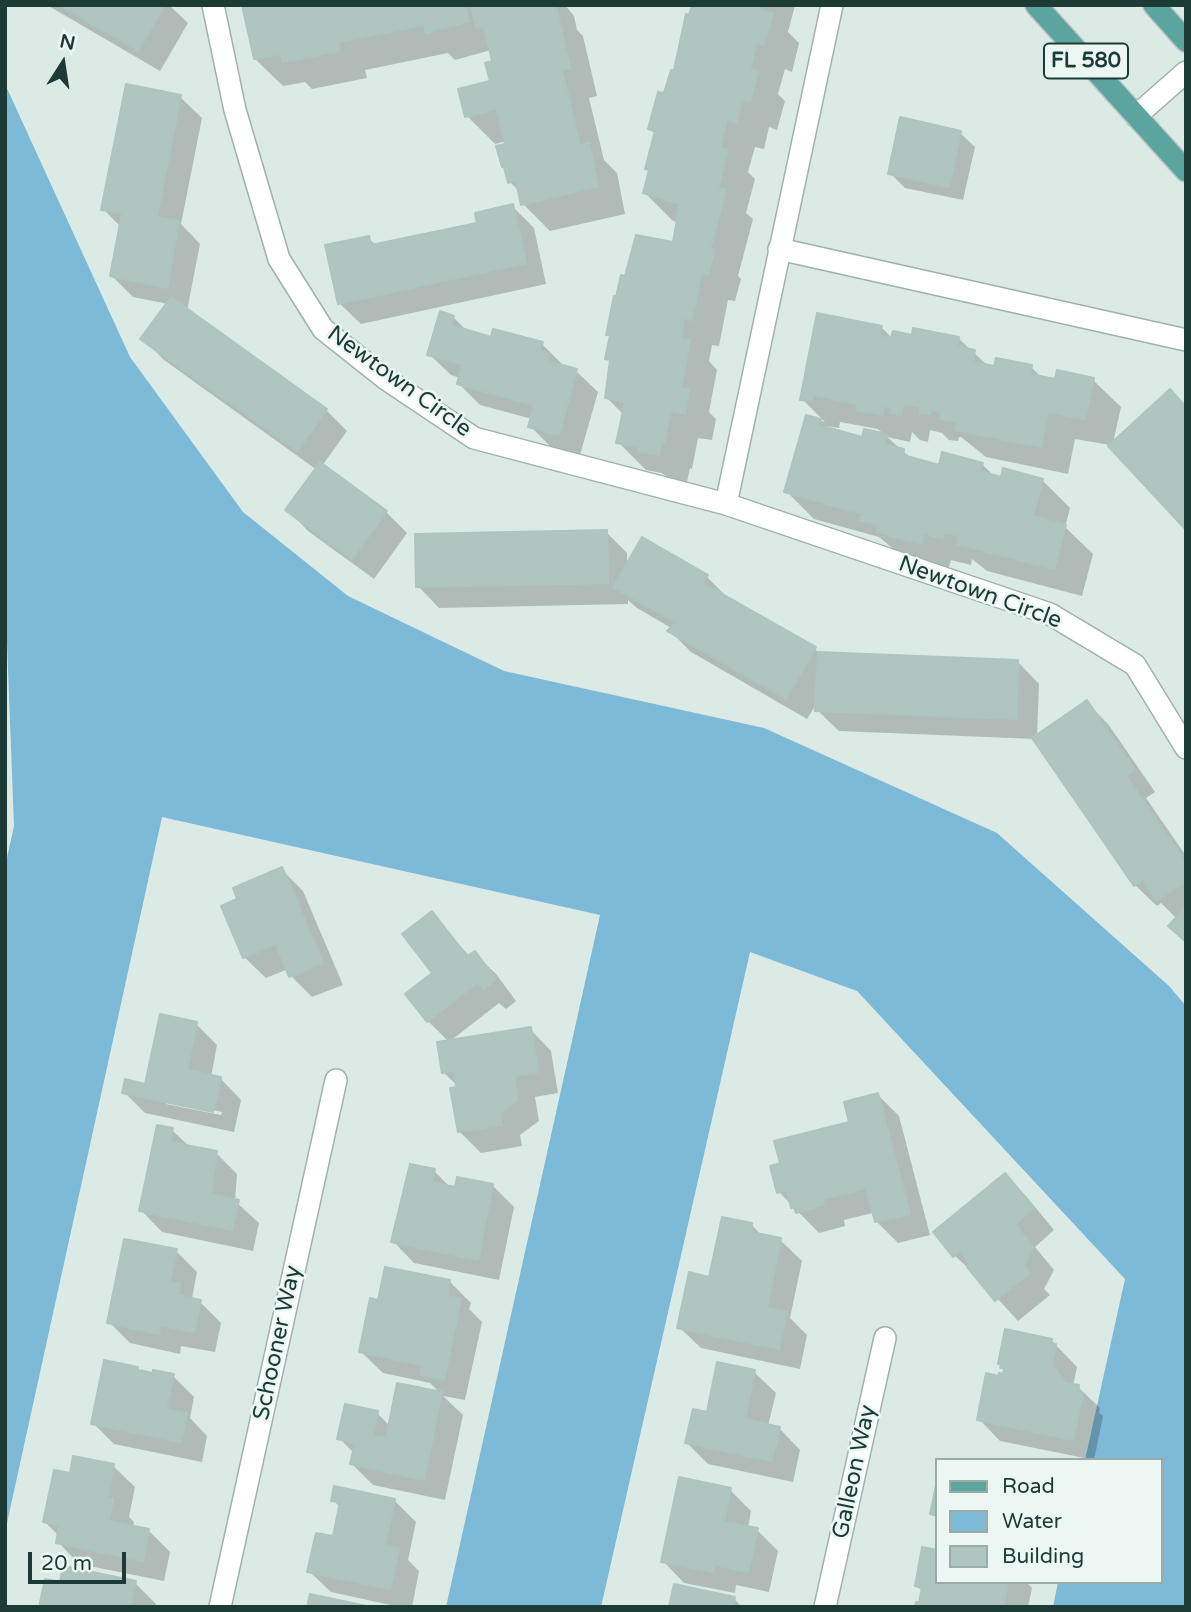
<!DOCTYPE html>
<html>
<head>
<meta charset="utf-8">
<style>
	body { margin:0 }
	#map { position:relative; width:1191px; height:1612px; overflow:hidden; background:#dceae6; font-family:"Varela Round",sans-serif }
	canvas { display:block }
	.frame { position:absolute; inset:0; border:7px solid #1c3b37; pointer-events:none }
	.legend { position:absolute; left:935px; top:1458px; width:228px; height:126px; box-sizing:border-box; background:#ecf7f3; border:2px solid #99aca8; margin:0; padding:9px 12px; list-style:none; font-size:21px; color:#1c3b37 }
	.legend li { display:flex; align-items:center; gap:14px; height:35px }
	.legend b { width:35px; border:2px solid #99aca8 }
	.north { position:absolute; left:28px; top:28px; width:70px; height:70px; -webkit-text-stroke:5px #ecf7f3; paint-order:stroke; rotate:12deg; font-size:19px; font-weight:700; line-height:28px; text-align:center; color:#1c3b37 }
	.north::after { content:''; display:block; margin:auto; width:24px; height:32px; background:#1c3b37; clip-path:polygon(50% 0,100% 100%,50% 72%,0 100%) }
	.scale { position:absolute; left:28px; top:1552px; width:98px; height:32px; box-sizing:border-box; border:4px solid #1c3b37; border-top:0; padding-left:9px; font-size:21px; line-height:24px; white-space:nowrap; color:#1c3b37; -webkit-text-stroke:5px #ecf7f3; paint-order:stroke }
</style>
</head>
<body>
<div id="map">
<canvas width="1191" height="1612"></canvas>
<div class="frame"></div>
<ul class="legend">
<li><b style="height:9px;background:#5ba59e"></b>Road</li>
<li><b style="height:19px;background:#7cbad7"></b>Water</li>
<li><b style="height:19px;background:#b1c5c0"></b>Building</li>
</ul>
<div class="north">N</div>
<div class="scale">20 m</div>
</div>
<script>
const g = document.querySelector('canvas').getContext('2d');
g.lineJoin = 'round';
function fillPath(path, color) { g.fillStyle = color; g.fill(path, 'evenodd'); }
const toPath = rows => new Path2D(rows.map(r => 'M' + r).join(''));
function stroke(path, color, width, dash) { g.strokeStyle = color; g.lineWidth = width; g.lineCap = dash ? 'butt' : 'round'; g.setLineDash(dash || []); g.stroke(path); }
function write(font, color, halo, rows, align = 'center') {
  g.font = font + ' "Varela Round",sans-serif'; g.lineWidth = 5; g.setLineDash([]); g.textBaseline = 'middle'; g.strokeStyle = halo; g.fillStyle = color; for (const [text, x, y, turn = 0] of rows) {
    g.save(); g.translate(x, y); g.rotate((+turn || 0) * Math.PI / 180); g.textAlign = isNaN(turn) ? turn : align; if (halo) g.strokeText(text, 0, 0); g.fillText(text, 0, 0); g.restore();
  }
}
const water = toPath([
	[5,84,130,357,243,512,348,596,504,671,764,728,997,833,1169,986,1186,1006,1186,1607,1053,1607,1058,1582,1161,1582,1161,1460,1085,1460,1125,1279,857,991,750,952,601,1607,446,1607,600,915,162,817,5,1532,5,867,14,826,5,591]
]);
const shadow = toPath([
	[47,5,169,5,188,23,160,71],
	[244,5,565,5,574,16,577,30,583,36,597,96,589,98,604,160,617,173,625,214,550,231,523,204,520,192,510,182,507,170,503,166,506,141,495,144,467,116,492,82,494,62,491,50,455,60,448,53,365,70,367,78,312,89,305,82,283,86,255,59],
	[693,5,795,5,788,32,799,43,792,72,785,69,778,94,785,101,777,130,769,127,764,149,755,147,748,172,755,179,746,213,753,219,738,276,741,279,735,301,728,300,719,346,712,345,709,361,717,370,709,412,716,419,712,440,698,438,692,469,690,468,687,482,668,478,662,473,646,470,618,442,624,415,607,398,611,362,607,358,611,337,608,334,626,278,674,244,678,222,673,221,645,193,650,172,647,169,656,135,650,129,675,72],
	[180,97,202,118,181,224,200,244,187,311,326,410,347,431,322,466,386,512,407,533,374,579,308,531,287,509,317,470,164,360,143,339,168,304,133,297,112,276,121,227,103,209],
	[960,133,975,147,963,200,905,188,890,173],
	[512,206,534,228,546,284,361,324,339,303,368,238,377,246,479,224],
	[453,317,468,332,492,339,542,344,563,365,563,367,576,371,598,392,580,455,551,447,530,426,532,419,480,405,458,383,460,378,451,375,429,354],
	[881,327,893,339,913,337,958,338,989,367,1031,367,1042,378,1057,381,1093,380,1121,407,1113,443,1110,445,1075,439,1068,474,986,457,961,437,959,437,958,441,949,440,942,433,930,430,928,442,920,440,912,432,910,442,887,437,912,459,940,467,982,464,995,477,1042,480,1070,508,1065,527,1093,554,1082,596,987,571,972,559,971,565,951,560,948,570,907,560,879,537,814,519,786,491,807,417,825,422,802,399],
	[840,422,878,429,885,436,863,439,825,428,825,426,839,428],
	[606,532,627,553,627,566,707,577,728,598,815,649,820,654,1018,662,1039,684,1037,737,1087,703,1108,724,1155,792,1146,798,1186,856,1186,941,1177,919,1161,903,1157,906,1135,885,1035,739,839,731,817,710,818,701,807,719,691,652,670,631,673,629,637,608,628,600,628,604,439,608,418,586],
	[282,870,303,891,343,985,312,997,291,976,288,969,266,978,244,957,240,900],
	[431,913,470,957,474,953,496,974,516,1001,506,1009,499,1003,449,1042,428,1021,434,973],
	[196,1024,217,1045,211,1077,220,1078,241,1100,234,1132,145,1113,124,1092,146,1086],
	[166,1100,222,1112,221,1115,166,1104],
	[530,1029,551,1051,558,1093,535,1097,539,1121,520,1135,522,1146,481,1153,459,1131,460,1088,443,1072],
	[878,1095,899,1116,930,1235,898,1243,877,1222,873,1213,844,1220,845,1226,819,1233,779,1192,782,1164,851,1123],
	[172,1130,190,1147,216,1153,237,1174,235,1201,259,1223,253,1251,162,1232,141,1210],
	[434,1171,451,1188,493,1186,514,1207,499,1280,414,1263,393,1241],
	[1005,1175,1026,1196,1054,1230,1035,1247,1054,1270,1044,1289,1050,1295,1018,1321,977,1276,955,1256,935,1232],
	[752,1225,763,1237,780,1240,802,1261,790,1318,807,1335,800,1369,701,1348,679,1327,711,1279],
	[176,1251,197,1272,192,1298,200,1302,221,1323,215,1352,181,1346,180,1354,130,1343,109,1322],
	[449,1281,471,1303,469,1309,482,1322,465,1400,443,1396,463,1415,445,1500,373,1485,352,1464,354,1453,339,1438,377,1413,390,1426,441,1394,430,1383,383,1373,361,1352,379,1302],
	[1051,1340,1077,1367,1073,1386,1078,1387,1100,1408,1099,1413,1103,1416,1094,1460,1000,1441,979,1419,999,1378,1004,1376,1005,1371,1000,1363],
	[137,1369,141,1372,173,1376,194,1397,190,1418,207,1436,202,1462,114,1444,93,1423],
	[754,1372,776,1393,768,1426,779,1428,800,1450,793,1482,708,1464,687,1443,708,1414],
	[113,1466,135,1487,129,1517,134,1522,133,1527,149,1531,170,1552,164,1581,79,1564,58,1542,59,1536,45,1522],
	[730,1490,751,1511,748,1528,757,1530,778,1551,769,1592,736,1585,735,1593,684,1583,663,1561],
	[333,1500,394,1500,416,1522,408,1560,419,1571,412,1607,400,1607,331,1592,309,1571,334,1538,340,1507],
	[923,1549,937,1552,937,1582,1026,1582,1032,1588,1028,1607,917,1607,920,1604,923,1592,917,1586],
	[135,1583,156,1604,156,1607,41,1607,61,1584],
	[734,1599,742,1607,671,1607]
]);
const building = toPath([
	[59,5,165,5,138,51,59,5],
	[242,5,466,5,469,21,426,33,424,25,338,42,340,51,283,62,281,54,254,59,242,5],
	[471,5,556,6,570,68,562,70,580,145,589,143,598,186,521,205,516,181,508,183,504,167,502,167,496,146,505,144,496,109,465,117,458,89,490,81,485,63,492,61,484,26,476,28,471,5],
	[692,5,761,5,760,10,773,14,764,45,757,43,750,70,758,72,750,103,742,101,736,123,727,120,720,148,728,150,718,188,726,190,710,249,714,250,708,275,701,273,692,320,684,318,681,339,690,340,681,388,689,389,685,414,671,411,664,442,662,441,659,455,638,451,639,447,616,443,625,402,605,398,610,360,605,359,610,335,606,335,614,296,616,297,621,275,625,276,636,235,673,242,680,204,643,193,649,170,645,169,655,131,648,129,658,92,664,93,671,70,674,70,686,14,689,15,692,5],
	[126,84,181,95,157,217,179,221,167,288,110,276,122,213,101,210,126,84],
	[900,117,961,131,949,187,888,174,900,117],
	[513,204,526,263,338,304,325,245,369,236,371,245,477,223,475,213,513,204],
	[171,297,327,409,297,451,140,339,171,297],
	[440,311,454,316,451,325,491,337,493,329,543,342,540,351,550,354,548,361,577,369,559,435,528,427,534,405,457,384,462,364,427,355,440,311],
	[817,313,882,326,879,336,891,338,893,331,912,335,913,328,959,337,957,346,975,350,973,362,994,366,996,358,1032,365,1030,374,1055,379,1057,370,1094,378,1085,419,1048,412,1041,447,956,430,957,422,940,419,941,412,931,410,930,414,920,413,920,407,903,404,901,415,890,413,892,408,884,406,883,415,856,410,858,404,813,395,812,401,800,400,817,313],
	[1170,389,1186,407,1186,530,1108,446,1170,389],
	[806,415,821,419,819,425,862,437,864,429,887,434,884,444,904,449,903,455,939,465,942,452,983,463,980,471,1001,477,1003,468,1043,479,1033,516,1066,525,1054,569,957,544,959,536,944,532,943,539,924,533,921,544,877,532,879,525,859,520,863,514,784,492,806,415],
	[320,462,387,511,352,559,285,510,320,462],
	[607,530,608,583,416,587,415,534,607,530],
	[642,537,708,575,703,583,816,647,786,699,667,631,676,623,613,587,642,537],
	[818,652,1018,660,1016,719,815,711,818,652],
	[1087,700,1135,770,1126,776,1186,863,1186,881,1156,901,1143,880,1134,886,1032,738,1087,700],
	[282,867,323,963,289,977,276,944,243,958,221,906,237,899,233,888,282,867],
	[1186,907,1186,942,1168,926,1186,907],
	[432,911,467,956,475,951,496,979,484,989,478,982,427,1022,405,994,432,973,402,934,432,911],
	[160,1014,197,1022,187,1070,221,1077,213,1112,122,1093,125,1079,145,1084,160,1014],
	[531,1027,538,1072,514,1076,518,1100,500,1113,502,1125,458,1132,450,1088,456,1087,454,1071,442,1073,437,1042,531,1027],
	[878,1093,910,1214,875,1222,866,1188,823,1199,824,1205,796,1213,794,1207,791,1208,787,1190,777,1193,770,1166,780,1163,774,1141,849,1122,844,1102,878,1093],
	[157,1125,173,1128,170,1142,217,1151,211,1194,239,1200,232,1230,139,1211,157,1125],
	[410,1164,435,1169,432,1182,455,1187,457,1177,493,1184,478,1260,391,1242,410,1164],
	[1005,1173,1034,1208,1015,1224,1033,1247,1024,1266,1030,1273,995,1301,967,1267,970,1264,960,1251,953,1257,933,1232,1005,1173],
	[722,1217,752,1223,751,1232,781,1238,767,1308,787,1312,779,1349,677,1328,689,1272,709,1277,722,1217],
	[124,1239,177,1249,170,1282,180,1284,178,1295,201,1300,194,1332,160,1325,159,1334,107,1323,124,1239],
	[385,1267,450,1280,447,1296,461,1299,444,1380,420,1375,422,1365,359,1352,370,1298,378,1300,385,1267],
	[1005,1329,1052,1339,1051,1343,1056,1344,1052,1365,1066,1383,1079,1385,1078,1392,1083,1393,1073,1440,977,1420,986,1373,998,1376,999,1373,1003,1374,1004,1368,1000,1368,1001,1364,998,1364,1005,1329],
	[104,1360,138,1367,138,1370,153,1373,153,1370,174,1374,166,1409,187,1413,181,1442,91,1424,104,1360],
	[717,1362,755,1370,745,1419,780,1427,772,1461,685,1443,693,1409,707,1412,717,1362],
	[397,1383,442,1392,424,1480,350,1464,355,1443,337,1439,345,1404,378,1411,373,1436,386,1438,397,1383],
	[73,1456,114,1464,108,1498,113,1499,109,1521,149,1529,143,1561,56,1543,59,1526,43,1522,54,1470,70,1473,73,1456],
	[679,1477,731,1488,724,1522,758,1528,748,1572,715,1565,713,1572,661,1562,679,1477],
	[936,1485,937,1485,937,1516,930,1514,936,1485],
	[334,1486,395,1499,385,1545,399,1548,390,1589,307,1572,316,1533,333,1536,340,1502,331,1501,334,1486],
	[922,1547,937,1550,937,1582,1008,1582,1003,1607,915,1607,916,1602,919,1602,922,1588,915,1586,922,1547],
	[63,1566,136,1581,130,1607,39,1607,45,1579,60,1582,63,1566],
	[674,1584,735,1597,733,1607,669,1607,674,1584],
	[310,1594,371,1607,307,1607,310,1594]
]);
const minor = toPath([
	[213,5,235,110,279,259,323,329,386,379,474,438,726,504,1050,614,1135,665,1186,748],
	[1136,116,1186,72],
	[779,249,1186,340],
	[726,504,832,5],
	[220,1607,336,1080],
	[825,1607,885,1338]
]);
const major = toPath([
	[1036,5,1186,171],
	[1154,5,1186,41]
]);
const shields = [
	[1086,61,84]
];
const shieldNames = [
	["FL 580",1086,61]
];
const streetNames = [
	["Newtown Circle",399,382,36],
	["Newtown Circle",980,593,20],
	["Schooner Way",278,1343,-78],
	["Galleon Way",855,1472,-78]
];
fillPath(water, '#7cbad7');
fillPath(shadow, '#0003');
fillPath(building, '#b1c5c0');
stroke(building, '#aec4bf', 2);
stroke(minor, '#9fb2ae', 24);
stroke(major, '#bbc4c3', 24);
stroke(minor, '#fff', 21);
stroke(major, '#5ba59e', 21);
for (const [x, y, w] of shields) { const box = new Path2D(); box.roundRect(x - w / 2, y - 17.5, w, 35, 5); g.fillStyle = '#ecf7f3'; g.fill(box); stroke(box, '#1c3b37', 2); }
write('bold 21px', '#1c3b37', null, shieldNames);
write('23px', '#1c3b37', '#ecf7f3', streetNames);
</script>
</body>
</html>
